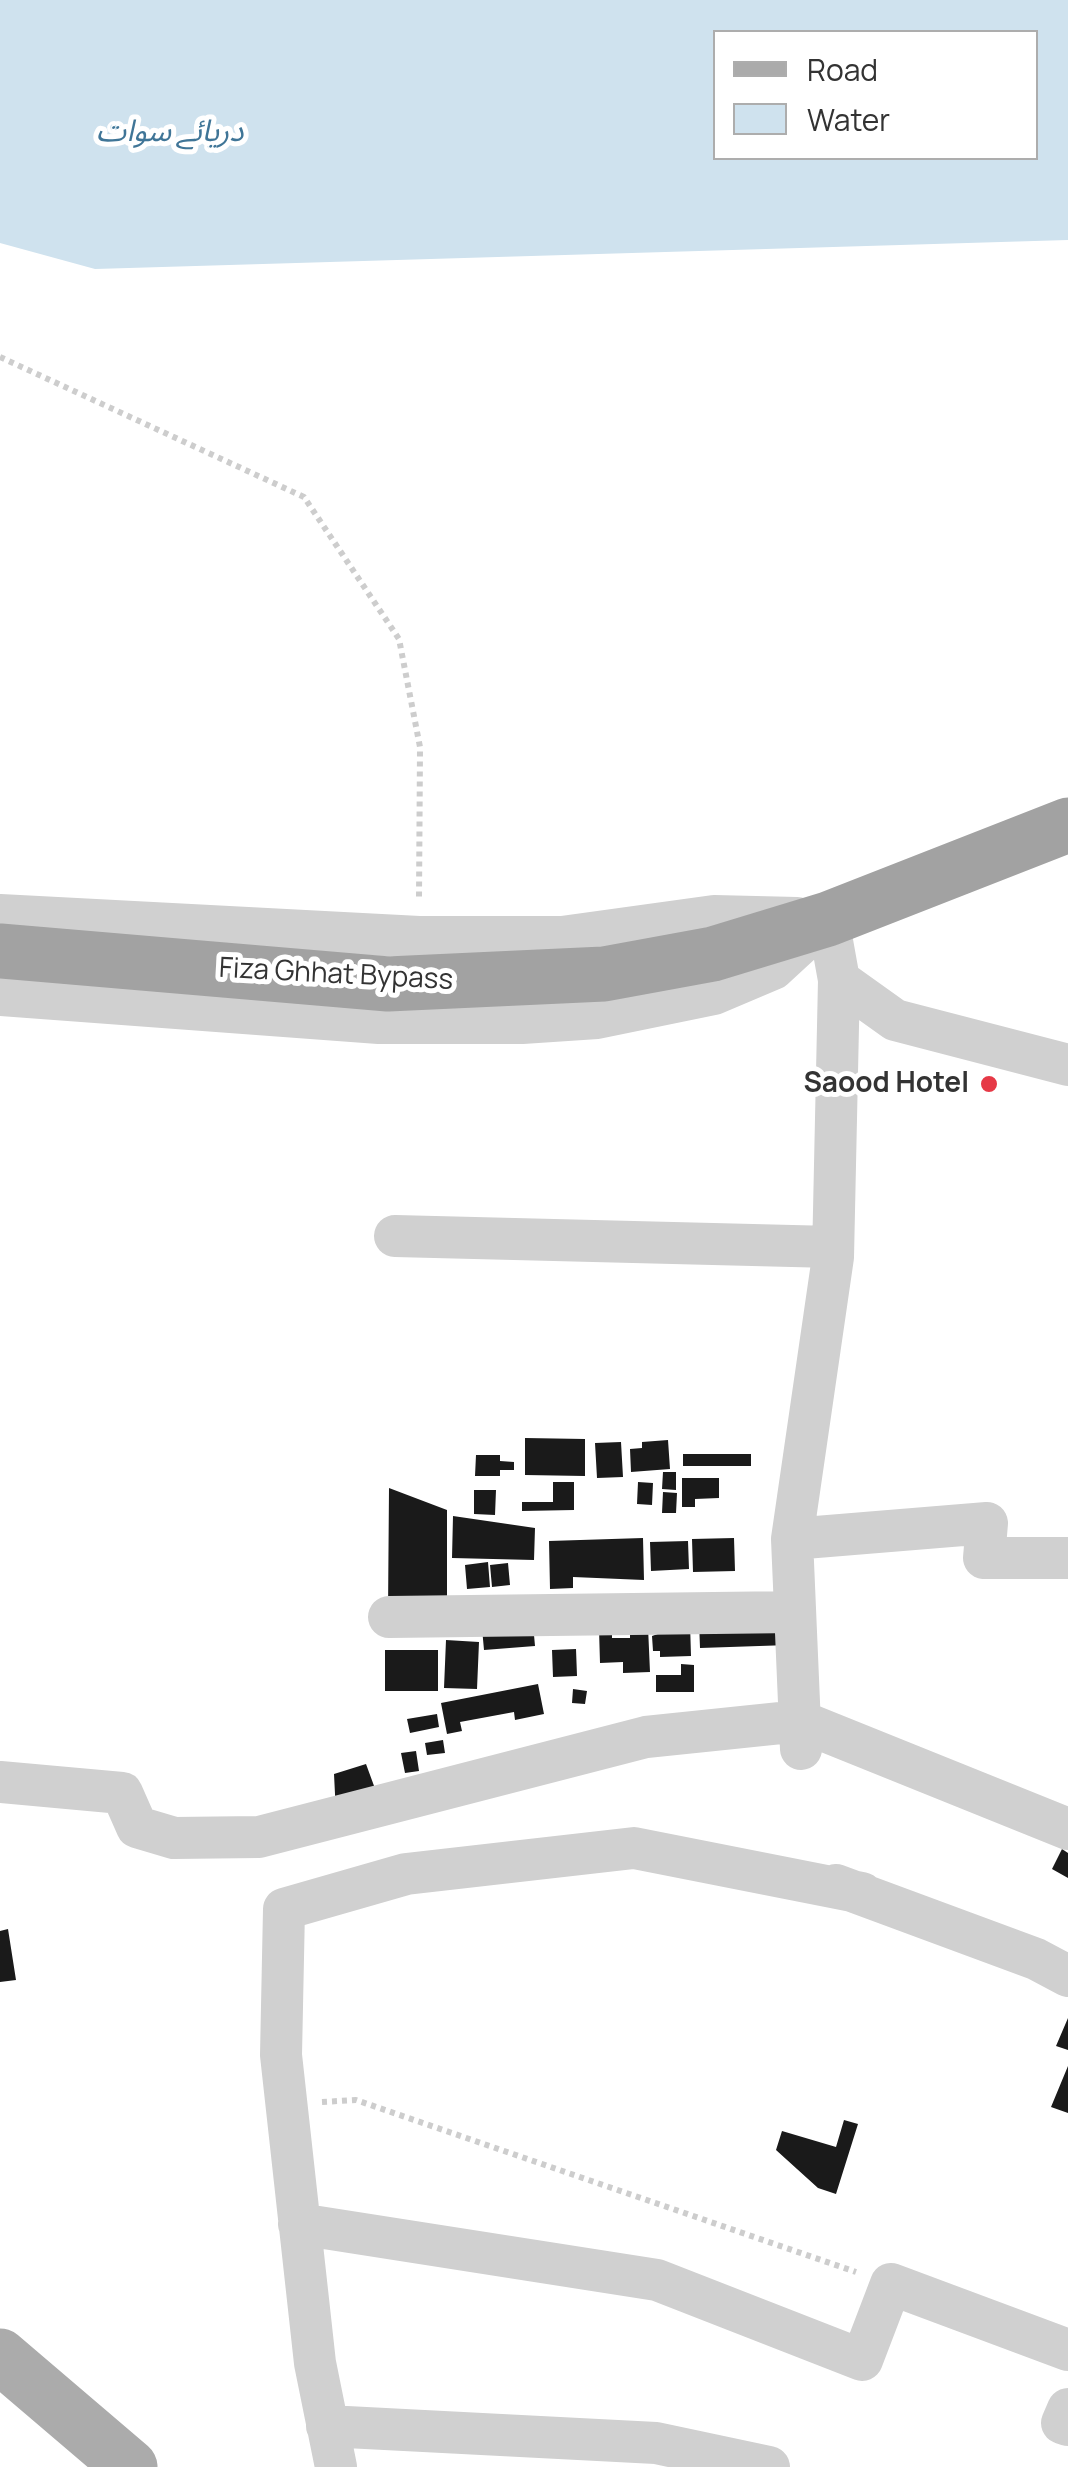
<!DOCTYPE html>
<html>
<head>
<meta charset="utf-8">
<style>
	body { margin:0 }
	#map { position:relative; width:1068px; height:2467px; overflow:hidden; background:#fff; font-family:Manrope,sans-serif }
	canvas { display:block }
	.legend { position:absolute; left:713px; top:30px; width:325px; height:130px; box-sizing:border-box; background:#fff; border:2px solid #adadad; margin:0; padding:12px 18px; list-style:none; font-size:30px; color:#333 }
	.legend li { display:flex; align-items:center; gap:20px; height:50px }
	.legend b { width:50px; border:2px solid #adadad }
</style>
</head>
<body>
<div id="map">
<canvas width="1068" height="2467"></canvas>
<ul class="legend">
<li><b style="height:12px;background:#ababab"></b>Road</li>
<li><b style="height:28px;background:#cfe2ee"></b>Water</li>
</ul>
</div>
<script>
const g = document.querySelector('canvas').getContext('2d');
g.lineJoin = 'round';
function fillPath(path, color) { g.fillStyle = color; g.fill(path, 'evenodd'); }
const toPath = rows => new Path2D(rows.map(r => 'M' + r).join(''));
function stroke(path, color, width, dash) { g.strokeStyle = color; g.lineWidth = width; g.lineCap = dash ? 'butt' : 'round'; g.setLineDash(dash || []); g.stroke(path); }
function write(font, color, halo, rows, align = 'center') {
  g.font = font + ' Manrope,"Noto Sans Arabic",sans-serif'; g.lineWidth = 10; g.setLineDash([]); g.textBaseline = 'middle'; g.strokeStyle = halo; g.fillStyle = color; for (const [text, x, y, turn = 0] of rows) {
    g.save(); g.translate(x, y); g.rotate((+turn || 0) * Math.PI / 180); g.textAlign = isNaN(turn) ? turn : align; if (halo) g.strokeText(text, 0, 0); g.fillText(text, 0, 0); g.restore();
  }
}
const water = toPath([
	[0,0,1068,0,1068,240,95,269,0,243],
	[716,32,1036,32,1036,158,716,158]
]);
const building = toPath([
	[525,1438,585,1439,585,1476,525,1475],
	[668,1440,670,1469,631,1472,630,1449,642,1448,642,1442],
	[621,1442,623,1477,597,1478,595,1443],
	[683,1454,751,1454,751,1466,683,1466],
	[476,1455,500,1455,500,1461,514,1462,514,1470,500,1470,500,1476,475,1476],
	[663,1472,676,1472,676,1490,662,1489],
	[682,1478,719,1478,719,1498,695,1499,695,1507,682,1507],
	[553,1482,574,1482,574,1510,522,1511,522,1502,553,1502],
	[638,1482,653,1483,652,1505,637,1504],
	[389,1488,447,1510,447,1612,388,1612],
	[474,1490,496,1490,495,1515,474,1514],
	[663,1492,677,1493,676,1513,662,1513],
	[453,1516,535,1528,534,1560,452,1558],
	[643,1538,644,1580,573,1577,573,1588,550,1589,549,1541],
	[734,1538,735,1571,693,1572,692,1539],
	[688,1541,689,1569,651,1571,650,1542],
	[488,1562,490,1587,467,1589,465,1565],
	[508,1563,510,1585,492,1587,490,1565],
	[788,1619,789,1645,700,1648,699,1621],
	[690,1623,691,1656,660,1657,660,1651,653,1651,652,1636],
	[533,1624,535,1646,484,1650,482,1628],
	[648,1627,650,1672,623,1673,623,1662,600,1663,599,1629,612,1628,612,1638,630,1638,630,1628],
	[446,1640,479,1642,477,1689,444,1688],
	[576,1649,577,1676,553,1677,552,1650],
	[385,1650,438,1650,438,1691,385,1691],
	[681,1664,694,1665,694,1692,656,1692,656,1675,681,1675],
	[538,1684,544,1714,515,1720,514,1712,460,1722,462,1731,447,1734,441,1703],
	[573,1689,587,1691,585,1704,572,1703],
	[437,1714,439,1727,410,1733,407,1719],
	[443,1740,445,1753,427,1755,425,1743],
	[416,1751,419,1771,405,1773,401,1753],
	[366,1764,377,1794,336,1814,334,1774],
	[1062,1849,1068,1853,1068,1878,1052,1869],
	[8,1929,16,1980,0,1982,0,1931],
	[1068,2018,1068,2050,1056,2046],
	[1068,2066,1068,2113,1051,2107],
	[844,2120,858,2124,836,2194,818,2188,776,2150,782,2131,836,2147]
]);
const path = toPath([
	[0,357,304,497,399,639,420,747,419,900],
	[322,2102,356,2100,856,2272]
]);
const minor = toPath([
	[0,915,419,937,562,937,714,916,797,918],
	[839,980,895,1020,1068,1065],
	[0,995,379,1023,522,1023,597,1018,714,994,773,969,824,922],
	[395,1236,832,1247],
	[792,1539,987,1523,984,1558,1068,1558],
	[389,1617,795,1612],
	[801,1749,792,1539,833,1257,839,980,828,919],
	[0,1782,122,1793,137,1827,174,1838,259,1837,646,1737,800,1721,1068,1829],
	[836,1885,1036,1959,1068,1976],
	[299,2224,657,2280,862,2360,891,2284,1068,2350],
	[1068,2409,1062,2423,1068,2425],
	[327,2426,656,2443,769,2467],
	[336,2467,315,2363,281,2055,284,1909,406,1874,634,1848,862,1893]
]);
const primary = toPath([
	[0,2356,130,2467]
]);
const trunk = toPath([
	[0,951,388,984,604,974,713,954,828,919,1068,825]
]);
const markers = [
	[989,1084,10,"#e63946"]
];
const streetNames = [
	["Fiza Ghhat Bypass",336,975,3]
];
const poiNames = [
	["Saood Hotel",969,1084]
];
const waterNames = [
	["دریائے سوات",170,133]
];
fillPath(water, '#cfe2ee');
fillPath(building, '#1a1a1a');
stroke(path, '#cdcdcd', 6, [5, 5]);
stroke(minor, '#d0d0d0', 42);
stroke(primary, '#ababab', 55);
stroke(trunk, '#a2a2a2', 55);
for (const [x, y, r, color] of markers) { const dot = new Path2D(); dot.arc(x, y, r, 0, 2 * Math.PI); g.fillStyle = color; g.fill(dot); stroke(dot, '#fff', 4); }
write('28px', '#333', '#fff', streetNames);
write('bold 28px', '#333', '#fff', poiNames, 'right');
write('italic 30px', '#3f7597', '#fff', waterNames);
</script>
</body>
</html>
